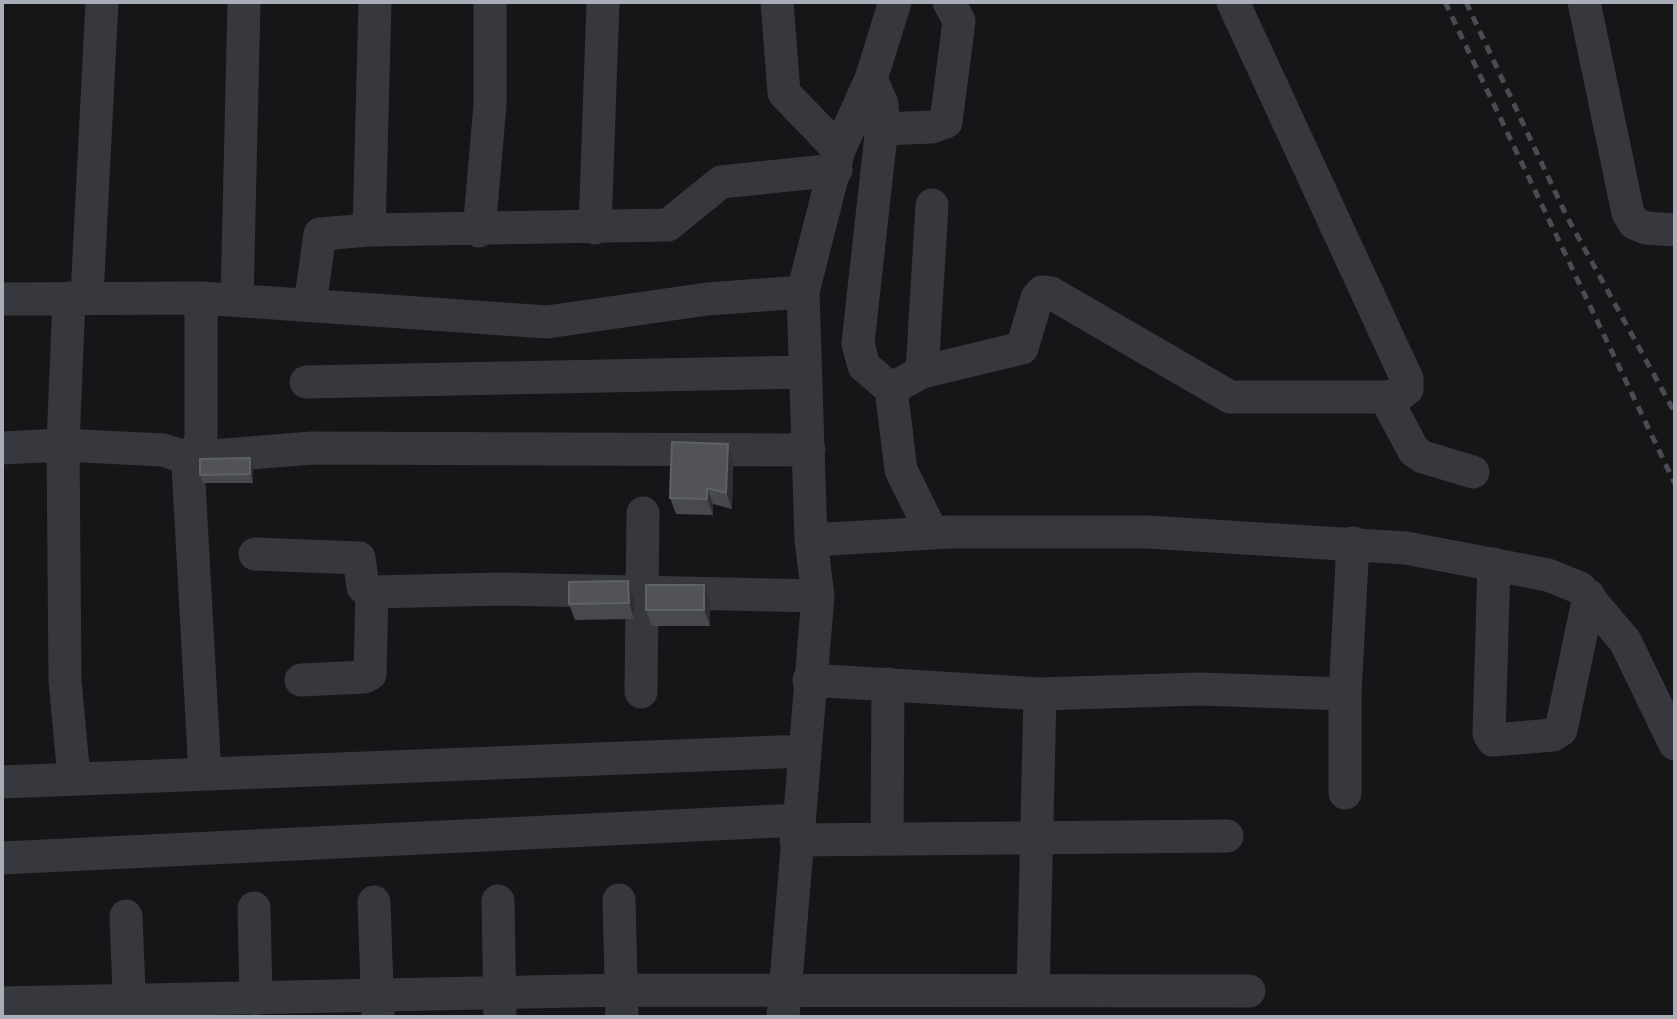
<!DOCTYPE html>
<html>
<head>
<meta charset="utf-8">
<style>
	body { margin:0 }
	#map { position:relative; width:1677px; height:1019px; overflow:hidden; background:#161618; font-family:Overpass,sans-serif }
	canvas { display:block }
	.frame { position:absolute; inset:0; border:4px solid #a8adb8; pointer-events:none }
</style>
</head>
<body>
<div id="map">
<canvas width="1677" height="1019"></canvas>
<div class="frame"></div>
</div>
<script>
const g = document.querySelector('canvas').getContext('2d');
g.lineJoin = 'round';
const toPath = rows => new Path2D(rows.map(r => 'M' + r).join(''));
function stroke(path, color, width, dash) { g.strokeStyle = color; g.lineWidth = width; g.lineCap = dash ? 'butt' : 'round'; g.setLineDash(dash || []); g.stroke(path); }
function fillPath(path, color) { g.fillStyle = color; g.fill(path, 'evenodd'); }
const minor = toPath([
	[777,2,784,93,839,150],
	[1584,2,1628,213,1634,223,1646,228,1675,230],
	[871,79,882,104,883,117,858,343,864,366,891,389,901,470,932,533],
	[882,129,932,127,946,122,959,21,949,2],
	[595,228,603,2],
	[369,230,375,2],
	[479,231,490,105,490,2],
	[87,296,102,2],
	[69,298,63,445,65,680,74,778],
	[201,298,201,440,188,465,205,774],
	[2,299,201,298,547,322,707,299,803,292],
	[237,300,244,2],
	[310,305,320,234,369,230,668,225,721,182,836,170],
	[922,372,932,205],
	[306,382,804,372],
	[891,389,922,372,1022,348,1037,298,1042,292,1051,293,1230,397,1385,397,1399,395,1407,389,1407,379,1233,2],
	[1385,397,1414,451,1423,457,1473,472],
	[2,448,63,445,163,450,188,458,312,448,809,450],
	[811,540,950,532,1148,532,1406,548,1548,575,1580,588,1625,641,1675,744],
	[255,554,359,558,363,587,372,592,501,589,818,596],
	[1494,564,1489,734,1493,740,1553,735,1561,730,1589,596],
	[301,680,364,677,370,674,372,592],
	[809,680,1040,694,1200,689,1345,694],
	[641,692,643,513],
	[2,782,805,751],
	[1345,793,1345,694,1353,543],
	[887,838,888,684],
	[796,840,1227,836],
	[2,858,799,820],
	[619,900,622,1017],
	[498,901,500,1017],
	[374,902,378,1017],
	[254,908,256,999],
	[126,916,130,1017],
	[1033,991,1040,694],
	[2,1003,622,990,1249,991],
	[783,1017,818,596,811,540,803,292,839,150,871,79,895,2]
]);
const rail = toPath([
	[1445,2,1675,484],
	[1466,2,1566,215,1675,413]
]);
const wall = toPath([
	[728,444,733,460,732,509,713,504,713,515,676,514,670,498],
	[250,458,253,466,253,483,203,483,200,475],
	[628,581,634,597,634,619,575,620,569,604],
	[710,601,710,626,652,626,646,610]
]);
const shadedWall = toPath([
	[728,444,733,460,732,509,726,493],
	[250,458,253,466,253,483,250,474],
	[707,488,713,504,713,515,707,499],
	[628,581,634,597,634,619,629,603],
	[704,585,710,601,710,626,704,610]
]);
const building = toPath([
	[672,442,728,444,726,493,707,488,707,499,670,498,672,442],
	[250,458,250,474,200,475,200,459,250,458],
	[628,581,629,603,569,604,569,582,628,581],
	[646,585,704,585,704,610,646,610,646,585]
]);
stroke(minor, '#37383d', 33);
stroke(rail, '#4a4c52', 5, [9, 7]);
fillPath(wall, '#47494d');
fillPath(shadedWall, '#2f3033');
fillPath(building, '#525359');
stroke(building, '#5f6168', 2);
</script>
</body>
</html>
